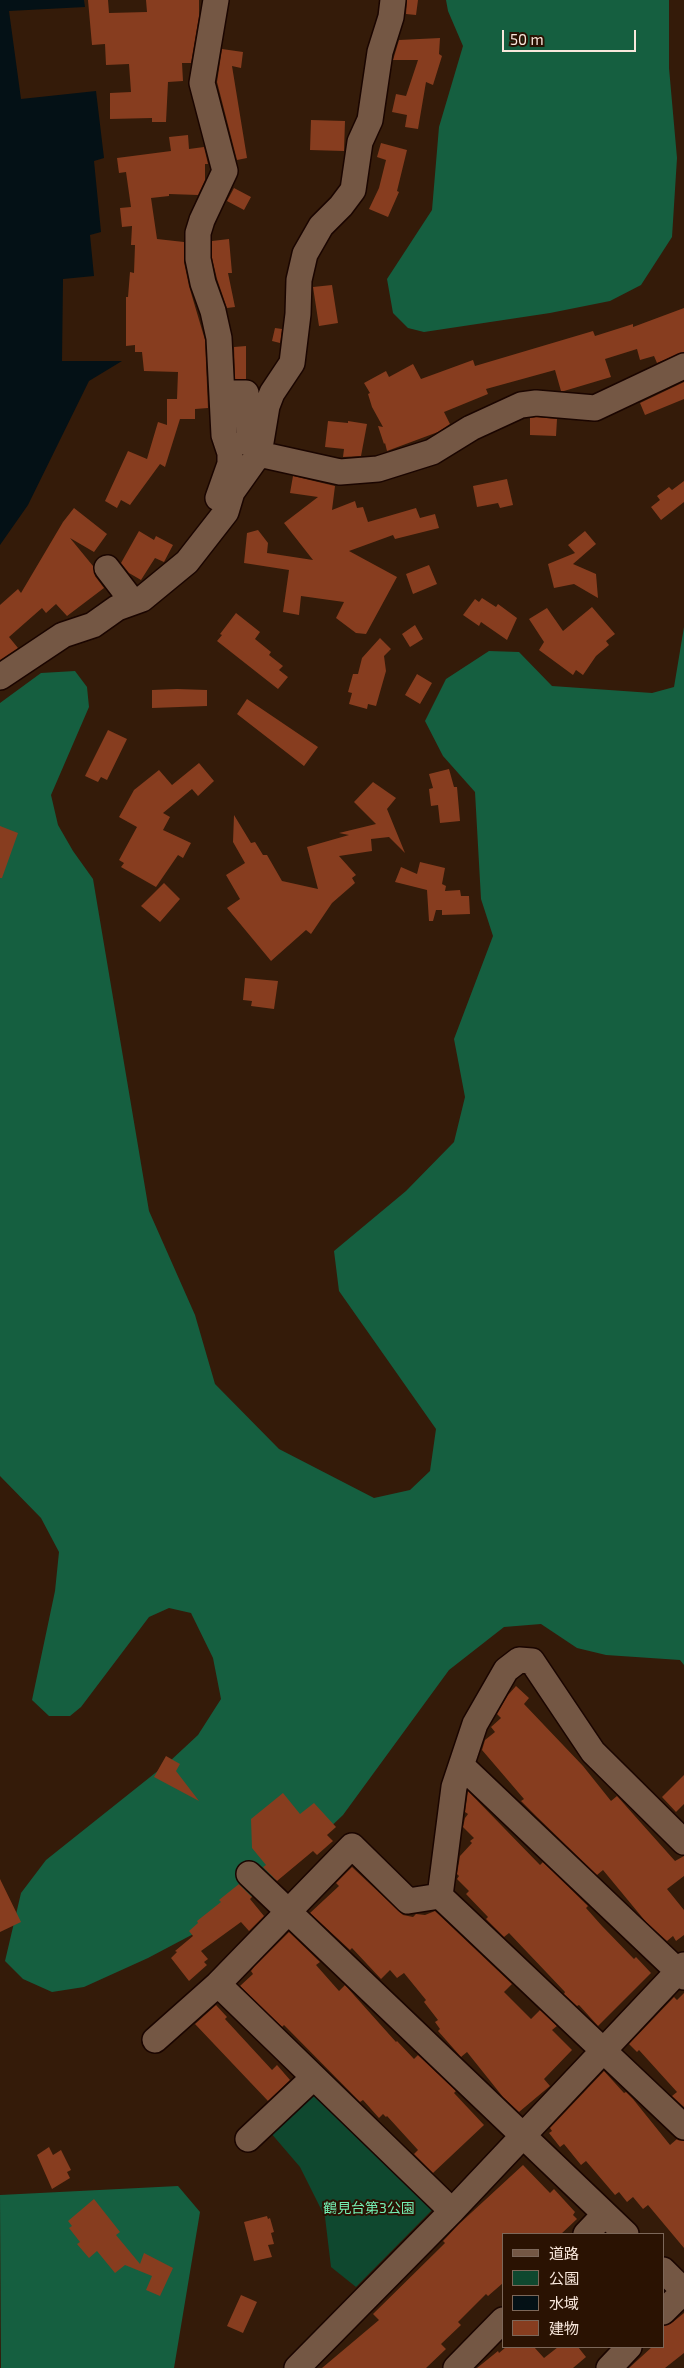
<!DOCTYPE html>
<html>
<head>
<meta charset="utf-8">
<style>
	body { margin:0 }
	#map { position:relative; width:684px; height:2368px; overflow:hidden; background:#341b09; font-family:"Exo 2","Noto Sans JP",sans-serif }
	canvas { display:block }
	.legend { position:absolute; left:502px; top:2233px; width:162px; height:115px; box-sizing:border-box; background:#2a1202; border:1px solid #7c6759; margin:0; padding:6px 9px; list-style:none; font-size:15px; color:#f8e7dc }
	.legend li { display:flex; align-items:center; gap:10px; height:25px }
	.legend b { width:25px; border:1px solid #7c6759 }
	.scale { position:absolute; left:502px; top:30px; width:134px; height:22px; box-sizing:border-box; border:2px solid #f8e7dc; border-top:0; padding-left:6px; font-size:15px; line-height:18px; white-space:nowrap; color:#f8e7dc; -webkit-text-stroke:4px #2a1202; paint-order:stroke }
</style>
</head>
<body>
<div id="map">
<canvas width="684" height="2368"></canvas>
<ul class="legend">
<li><b style="height:6px;background:#745744"></b>道路</li>
<li><b style="height:14px;background:#0f482f"></b>公園</li>
<li><b style="height:14px;background:#041116"></b>水域</li>
<li><b style="height:14px;background:#873d1f"></b>建物</li>
</ul>
<div class="scale">50 m</div>
</div>
<script>
const g = document.querySelector('canvas').getContext('2d');
g.lineJoin = 'round';
function fillPath(path, color) { g.fillStyle = color; g.fill(path, 'evenodd'); }
const toPath = rows => new Path2D(rows.map(r => 'M' + r).join(''));
function stroke(path, color, width, dash) { g.strokeStyle = color; g.lineWidth = width; g.lineCap = dash ? 'butt' : 'round'; g.setLineDash(dash || []); g.stroke(path); }
function write(font, color, halo, rows, align = 'center') {
  g.font = font + ' "Exo 2","Noto Sans JP",sans-serif'; g.lineWidth = 4; g.setLineDash([]); g.textBaseline = 'middle'; g.strokeStyle = halo; g.fillStyle = color; for (const [text, x, y, turn = 0] of rows) {
    g.save(); g.translate(x, y); g.rotate((+turn || 0) * Math.PI / 180); g.textAlign = isNaN(turn) ? turn : align; if (halo) g.strokeText(text, 0, 0); g.fillText(text, 0, 0); g.restore();
  }
}
const green = toPath([
	[311,2092,434,2208,356,2287,331,2267,325,2217,300,2167,270,2132]
]);
const forest = toPath([
	[446,0,669,0,669,68,677,158,672,237,641,285,610,301,550,313,424,332,408,328,393,313,387,279,432,210,439,127,463,46,448,11],
	[684,627,684,1665,680,1660,606,1655,577,1648,541,1624,504,1627,449,1670,343,1815,275,1880,218,1921,148,1958,84,1987,52,1992,23,1979,5,1961,21,1893,46,1860,169,1762,198,1735,221,1699,213,1658,191,1613,169,1608,149,1617,81,1707,70,1716,49,1716,32,1700,55,1591,59,1552,41,1518,0,1476,0,703,41,673,75,671,87,687,89,707,51,795,58,825,73,851,93,879,149,1211,195,1315,215,1384,279,1449,374,1498,410,1490,430,1471,436,1429,339,1291,334,1251,406,1191,454,1142,465,1097,454,1039,493,936,481,899,475,792,443,756,425,721,446,679,489,651,519,652,552,686,652,693,674,687],
	[178,2186,200,2212,174,2368,1,2368,0,2195]
]);
const water = toPath([
	[0,0,84,0,85,7,9,11,21,99,96,91,104,158,94,161,101,232,90,235,94,276,63,279,62,361,122,361,89,381,28,505,0,545]
]);
const building = toPath([
	[88,0,108,0,109,13,147,12,146,0,199,0,199,16,191,63,182,63,183,81,168,82,166,122,152,122,152,118,110,119,110,93,131,92,129,64,106,65,105,44,92,45],
	[407,0,418,0,416,15,406,14],
	[440,38,439,54,442,56,433,85,426,82,418,129,405,127,407,115,392,112,396,94,406,96,418,60,393,60,399,40],
	[222,49,243,52,241,68,232,66,247,158,237,160,217,82],
	[311,120,345,121,344,151,310,150],
	[188,135,189,149,204,147,208,164,205,164,205,180,198,195,169,194,169,196,151,198,157,239,184,242,184,262,189,286,205,340,208,408,195,409,195,419,180,419,165,467,160,464,130,505,121,500,117,508,105,501,128,451,147,459,158,422,167,425,167,399,177,399,178,372,144,371,142,352,135,352,135,345,126,346,126,297,128,297,130,272,134,273,135,245,131,245,132,226,122,227,120,208,131,207,126,172,119,173,117,158,171,151,169,137],
	[381,143,407,150,397,191,399,192,388,217,369,209,379,188,386,160,377,157],
	[234,188,251,197,244,210,227,201],
	[229,239,232,273,228,273,235,307,227,308,217,279,212,258,212,241],
	[332,285,338,323,319,326,313,287],
	[684,308,684,352,657,363,654,356,640,360,637,349,605,359,611,377,564,391,561,391,555,370,486,389,488,394,444,412,450,424,438,432,387,451,385,443,384,444,378,426,383,427,372,407,368,394,370,393,364,383,386,371,389,377,413,364,421,379,473,360,475,366,593,331,595,336,633,324,633,327],
	[275,328,282,329,280,343,272,341],
	[246,346,246,379,235,379,234,347],
	[684,382,684,399,645,415,640,403],
	[536,417,557,419,556,436,530,435,530,418],
	[328,421,348,423,348,421,367,424,361,456,343,457,344,449,325,447],
	[293,476,335,486,332,510,355,501,357,508,363,507,368,522,416,508,420,518,435,514,439,528,395,539,393,535,349,551,397,577,366,634,356,633,336,618,344,602,301,596,299,615,283,612,289,570,244,563,247,533,258,530,268,543,267,553,313,560,284,523,318,497,290,493],
	[507,479,513,505,500,508,498,503,477,507,473,486],
	[684,481,684,502,661,520,651,507,660,500,657,496,669,487,672,490],
	[74,508,107,534,94,552,70,538,93,566,95,576,104,588,67,616,56,604,46,613,42,608,9,637,18,648,0,660,0,605,18,589,21,593,63,522],
	[139,531,154,540,156,536,173,545,164,562,155,558,141,580,129,573,121,563],
	[585,531,596,544,573,564,596,574,598,598,574,584,554,588,548,564,575,553,568,545],
	[429,565,437,584,413,594,406,574],
	[482,598,496,607,498,604,517,618,507,640,481,622,479,626,463,615,475,599,479,602],
	[592,607,615,634,606,641,609,645,596,656,583,675,576,670,573,675,539,650,544,642,529,619,547,608,563,631],
	[236,613,260,632,255,639,271,652,269,655,283,666,279,670,288,677,278,689,217,641,222,635,220,634],
	[415,625,423,639,410,647,402,634],
	[380,638,391,649,384,656,386,671,376,706,368,704,367,709,349,704,352,693,348,692,353,674,358,674,362,658],
	[417,674,432,683,420,704,405,695],
	[177,689,207,690,207,706,152,708,152,690],
	[247,699,318,747,304,766,237,714],
	[108,730,127,739,107,780,101,777,98,782,85,776],
	[199,763,214,781,198,796,192,789,163,813,170,817,163,830,191,843,183,858,178,855,156,887,121,867,124,863,119,860,137,827,119,817,134,790,159,770,172,785],
	[449,769,454,787,457,787,460,821,440,823,438,805,431,806,429,789,433,788,429,774],
	[373,782,396,798,387,809,405,853,389,837,371,839,372,851,339,856,356,875,352,878,355,883,332,903,311,934,306,930,271,961,227,908,240,899,226,875,245,863,233,842,234,815,251,843,255,842,263,855,267,855,282,881,318,889,307,847,349,835,339,833,376,824,354,802],
	[0,826,18,833,2,878,0,878],
	[420,862,445,868,442,884,446,886,445,891,460,890,461,896,469,896,470,914,442,915,442,910,436,910,433,921,429,921,427,890,395,882,401,867,417,874],
	[164,883,180,899,160,922,141,906],
	[245,978,278,981,274,1009,251,1006,252,1001,243,1000],
	[516,1686,529,1698,524,1704,583,1766,611,1801,617,1796,675,1861,684,1856,684,1876,667,1889,684,1910,684,1935,676,1941,673,1936,667,1941,646,1922,603,1870,597,1875,537,1817,521,1801,524,1799,482,1750,485,1740,495,1732,491,1727,501,1718,497,1714,508,1695],
	[166,1756,180,1764,176,1771,199,1801,154,1777],
	[684,1775,684,1804,676,1812,662,1797],
	[468,1791,540,1865,543,1862,588,1906,586,1908,602,1926,634,1959,636,1957,651,1973,598,2026,579,2005,577,2006,564,1994,565,1992,509,1933,504,1937,486,1919,488,1917,466,1894,469,1891,457,1879,459,1876,457,1874,460,1856,472,1843,470,1841,474,1838,463,1827,465,1818,468,1814,465,1812],
	[283,1793,300,1814,314,1803,336,1827,327,1835,333,1841,317,1855,313,1851,277,1881,263,1867,266,1865,252,1848,251,1819],
	[352,1867,403,1915,413,1917,416,1914,425,1915,435,1911,512,1984,504,1992,531,2019,540,2010,557,2026,552,2030,572,2050,544,2079,550,2086,519,2112,503,2097,467,2052,461,2057,438,2031,440,2029,435,2022,438,2020,424,2002,426,2000,404,1973,397,1978,390,1970,381,1979,352,1948,350,1950,310,1913,339,1886,336,1883],
	[0,1879,21,1922,0,1932],
	[239,1884,252,1897,250,1899,264,1916,249,1931,241,1922,201,1951,208,1959,204,1962,207,1965,189,1981,171,1958,177,1952,175,1951,193,1936,189,1931,198,1923,197,1921,221,1902,219,1900],
	[289,1932,320,1962,316,1965,339,1991,345,1985,396,2042,397,2041,414,2059,418,2055,456,2091,454,2093,484,2125,433,2173,414,2154,418,2150,387,2116,386,2117,383,2114,379,2118,363,2100,360,2102,284,2025,282,2027,240,1986,253,1974,251,1971,254,1967],
	[684,1993,684,2107,672,2096,677,2092,639,2050,637,2052,629,2044,674,1997,677,2000],
	[216,2005,227,2017,225,2019,272,2070,277,2065,290,2080,268,2101,195,2024],
	[604,2071,624,2093,626,2092,633,2099,670,2145,677,2139,684,2141,684,2248,648,2205,643,2209,633,2197,627,2202,619,2192,615,2195,586,2161,581,2165,564,2144,560,2147,549,2133,552,2131,550,2128],
	[49,2147,53,2155,61,2150,71,2170,67,2172,70,2178,52,2189,37,2155],
	[523,2165,550,2193,554,2189,575,2212,573,2215,577,2219,561,2234,503,2234,503,2283,488,2296,486,2294,458,2322,461,2325,441,2344,446,2349,426,2368,322,2368,379,2320,373,2314,441,2247,445,2243,443,2241,459,2224],
	[94,2199,120,2232,116,2235,140,2264,144,2253,173,2268,160,2296,146,2290,152,2276,125,2265,115,2273,97,2251,89,2258,77,2244,80,2242,69,2228,72,2226,68,2221],
	[267,2216,268,2219,270,2218,274,2232,271,2233,274,2244,268,2245,272,2257,254,2261,244,2222],
	[241,2295,257,2302,243,2333,227,2326],
	[684,2313,684,2353,665,2368,629,2368,652,2347,663,2347,663,2326,673,2322],
	[506,2347,534,2347,544,2358,558,2347,578,2347,586,2357,573,2368,477,2368,498,2351,499,2353]
]);
const minor = toPath([
	[216,0,202,83,225,171,202,220,198,233,198,259,203,283,213,311,219,338,224,435,230,453,230,464,218,498],
	[222,393,246,393,250,444],
	[259,454,340,472,378,469,432,452,471,428,521,405,536,403,595,408,684,366],
	[107,568,133,602],
	[0,677,63,635,93,625,117,608,142,599,187,562,226,512,232,492,259,454,267,406,272,393,292,363,298,314,299,280,305,254,321,226,341,206,353,190,360,142,370,120,380,52,391,17,393,0],
	[462,1766,684,1977],
	[249,1874,626,2234],
	[440,1896,408,1901,352,1846,218,1984,452,2211],
	[440,1896,454,1787,475,1724,506,1670,519,1660,532,1661,593,1752,684,1842],
	[440,1896,684,2127],
	[155,2040,218,1984],
	[248,2139,314,2077],
	[586,2234,605,2214],
	[663,2270,684,2291],
	[663,2312,684,2291],
	[297,2368,452,2211,684,1965],
	[456,2368,503,2320],
	[609,2368,629,2347]
]);
const parkNames = [
	["鶴見台第3公園",369,2208]
];
fillPath(green, '#0f482f');
fillPath(forest, '#155f40');
fillPath(water, '#041116');
fillPath(building, '#873d1f');
stroke(minor, '#1a0500', 28);
stroke(minor, '#745744', 25);
write('14px', '#74efb3', '#2a1202', parkNames);
</script>
</body>
</html>
